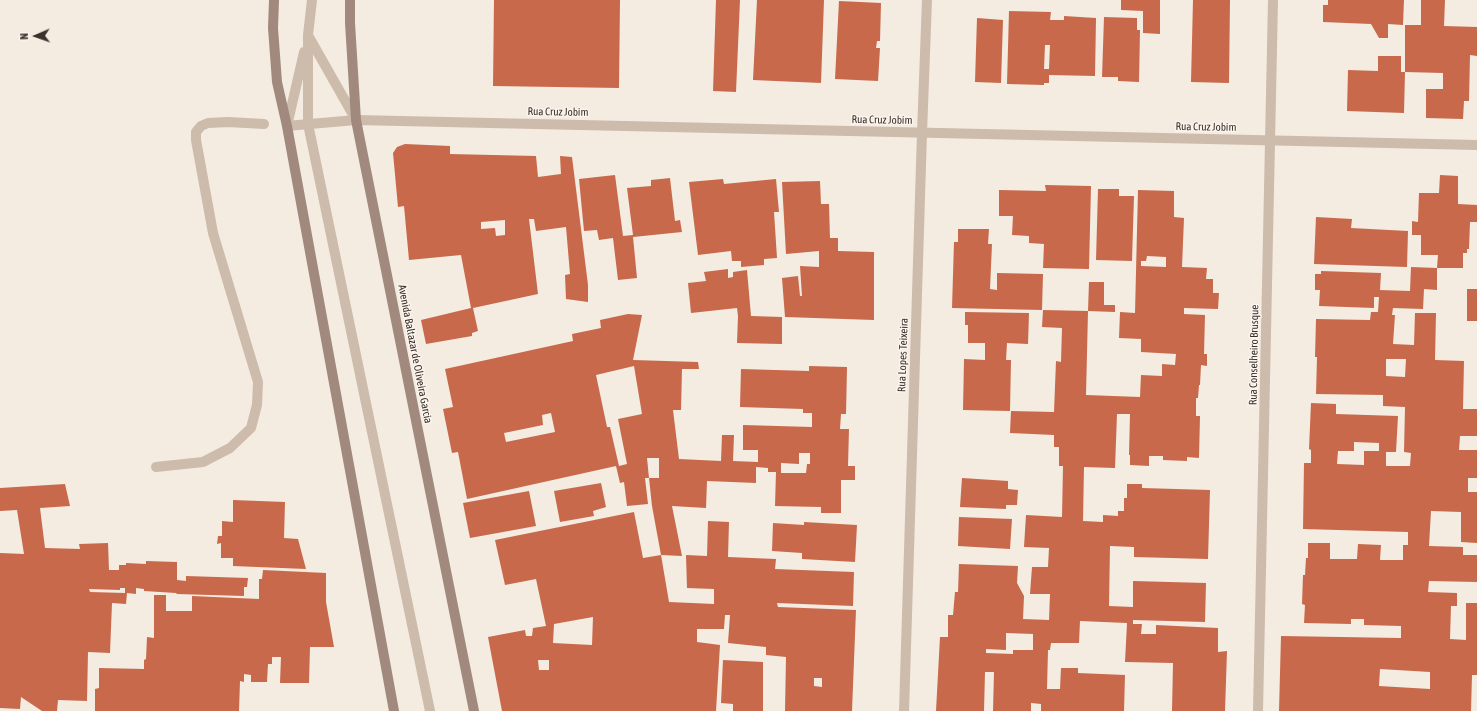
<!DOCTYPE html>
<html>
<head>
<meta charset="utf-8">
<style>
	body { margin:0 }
	#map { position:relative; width:1477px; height:711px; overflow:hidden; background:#f4ebe1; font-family:"Asap Condensed",sans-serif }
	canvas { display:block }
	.north { position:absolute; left:16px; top:16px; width:40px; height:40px; -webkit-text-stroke:3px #fbf5ee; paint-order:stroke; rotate:268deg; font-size:11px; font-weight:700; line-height:16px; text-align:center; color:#3b302b }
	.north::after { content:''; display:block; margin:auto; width:14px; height:18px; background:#3b302b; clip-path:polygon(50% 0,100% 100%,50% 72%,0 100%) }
</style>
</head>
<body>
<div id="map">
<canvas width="1477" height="711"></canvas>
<div class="north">N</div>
</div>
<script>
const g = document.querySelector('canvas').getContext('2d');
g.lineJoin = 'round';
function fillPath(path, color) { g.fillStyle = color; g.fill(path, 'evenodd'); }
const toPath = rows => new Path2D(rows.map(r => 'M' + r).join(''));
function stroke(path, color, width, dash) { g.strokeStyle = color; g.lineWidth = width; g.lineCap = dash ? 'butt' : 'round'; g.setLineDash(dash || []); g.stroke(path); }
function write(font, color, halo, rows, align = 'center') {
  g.font = font + ' "Asap Condensed",sans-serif'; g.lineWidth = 3; g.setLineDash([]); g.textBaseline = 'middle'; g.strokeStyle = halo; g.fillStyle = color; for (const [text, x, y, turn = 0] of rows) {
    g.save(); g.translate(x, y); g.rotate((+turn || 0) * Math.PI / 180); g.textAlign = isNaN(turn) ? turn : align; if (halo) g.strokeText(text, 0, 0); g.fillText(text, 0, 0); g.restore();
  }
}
const building = toPath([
	[494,0,620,0,619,88,493,86],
	[716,0,740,0,736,92,713,91],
	[757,0,824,0,821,83,753,80],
	[1121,0,1160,0,1160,34,1143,33,1143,11,1121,10],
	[1193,0,1230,0,1229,83,1191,82],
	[1328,0,1404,0,1403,25,1388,24,1388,38,1379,38,1371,24,1323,22,1323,5,1328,5],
	[1421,0,1445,0,1444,26,1477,27,1477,56,1470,55,1469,101,1464,101,1463,119,1426,118,1426,89,1443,89,1443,73,1405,72,1404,113,1347,111,1348,70,1378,71,1378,56,1401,56,1401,72,1405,72,1405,25,1421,25],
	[839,1,881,3,880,41,877,41,876,48,880,48,878,81,835,79],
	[1009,11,1051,12,1050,20,1064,20,1064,16,1096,18,1095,76,1049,75,1049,83,1044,83,1044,85,1007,84],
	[1045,45,1050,45,1049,69,1044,69],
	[1104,17,1137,18,1137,30,1140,30,1139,82,1118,81,1118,77,1102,77],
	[977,18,1003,20,1001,83,975,82],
	[405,144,450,146,450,154,536,156,538,177,561,174,560,156,572,157,588,285,588,302,566,299,565,275,570,274,566,227,536,231,534,219,529,219,538,294,473,308,478,331,472,333,472,336,426,344,421,320,471,308,461,255,409,260,404,206,398,207,393,153,397,147],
	[505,220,505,235,496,236,495,228,481,229,481,222],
	[615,175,623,236,633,235,627,188,651,186,651,180,670,178,675,221,680,220,682,232,633,237,637,278,618,280,613,238,599,240,597,230,584,231,579,179],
	[1440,175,1458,176,1458,204,1477,205,1477,222,1470,222,1469,249,1467,249,1467,253,1463,253,1463,268,1437,268,1438,255,1421,255,1421,235,1412,235,1412,221,1418,222,1419,193,1439,193],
	[723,179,724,184,776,179,779,212,774,212,777,258,764,259,764,265,741,267,741,261,732,261,731,251,698,255,689,182],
	[820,181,821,204,829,204,830,238,838,238,838,251,874,252,874,320,785,317,782,278,798,276,800,296,802,296,800,266,819,267,819,251,786,254,782,182],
	[1045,185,1091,186,1089,269,1043,268,1044,244,1029,243,1029,236,1012,235,1013,216,999,216,999,190,1046,191],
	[1098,189,1119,189,1119,196,1134,196,1132,261,1096,260],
	[1138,190,1174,191,1174,217,1184,218,1182,267,1207,268,1206,279,1213,279,1213,293,1219,293,1218,309,1184,308,1184,314,1205,315,1204,354,1207,354,1207,366,1201,365,1200,385,1199,385,1198,398,1196,398,1196,416,1200,416,1199,458,1187,457,1187,461,1163,460,1163,456,1149,456,1149,466,1130,465,1130,455,1129,455,1130,414,1117,414,1115,468,1084,467,1083,521,1103,522,1103,515,1118,516,1118,511,1124,511,1124,498,1127,498,1127,484,1142,484,1142,488,1210,490,1208,559,1134,557,1134,547,1110,546,1109,606,1133,607,1133,581,1206,583,1205,622,1133,620,1133,624,1142,624,1141,634,1156,634,1156,625,1218,628,1218,652,1227,651,1225,711,1172,711,1173,663,1125,662,1127,623,1080,621,1079,643,1051,643,1050,650,1048,650,1047,689,1060,689,1061,668,1078,668,1078,673,1125,675,1124,711,1041,711,1041,704,1031,703,1031,711,993,711,994,672,985,672,984,711,936,711,940,637,948,637,948,615,953,615,955,592,958,592,959,564,1018,566,1017,583,1024,596,1023,619,1049,620,1050,594,1030,594,1032,567,1048,567,1049,548,1024,547,1026,515,1062,517,1063,466,1059,466,1059,447,1054,447,1054,435,1010,433,1011,411,1054,412,1056,361,1061,362,1062,328,1042,327,1043,310,1088,311,1086,395,1140,397,1141,375,1162,376,1162,364,1175,365,1176,354,1141,352,1141,339,1119,338,1120,312,1135,313],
	[1147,256,1166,257,1166,267,1141,266,1141,261,1146,261],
	[1006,633,1033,634,1033,650,1013,650,1013,654,986,653,986,649,1006,650],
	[1316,217,1352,219,1351,228,1408,231,1407,267,1314,264],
	[958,229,989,229,988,244,992,244,990,289,997,290,997,273,1043,274,1042,310,952,308,954,242,958,242],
	[1411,267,1437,268,1437,290,1424,289,1423,309,1393,308,1392,315,1395,315,1393,344,1414,345,1415,313,1436,313,1435,360,1464,361,1463,409,1477,409,1477,436,1460,436,1459,450,1477,450,1477,478,1468,478,1468,492,1477,492,1477,543,1461,542,1461,512,1431,511,1429,546,1463,547,1463,555,1477,555,1477,582,1429,581,1428,592,1457,593,1457,606,1451,606,1450,639,1466,640,1466,603,1477,603,1477,675,1472,675,1471,711,1279,711,1281,636,1401,638,1401,626,1364,625,1364,619,1351,619,1351,624,1304,623,1305,605,1302,604,1303,575,1305,575,1306,558,1308,558,1308,543,1330,543,1330,559,1357,559,1358,544,1381,545,1380,560,1403,560,1403,545,1408,545,1408,532,1303,529,1304,463,1311,463,1311,450,1309,449,1311,403,1336,404,1336,414,1398,416,1396,452,1386,452,1386,466,1410,466,1411,453,1404,452,1405,407,1383,406,1383,395,1316,394,1317,357,1315,357,1316,319,1370,320,1371,312,1378,312,1379,297,1374,297,1374,308,1319,306,1320,290,1315,290,1315,274,1321,274,1321,271,1381,273,1380,290,1410,291],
	[1386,359,1406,359,1405,377,1386,376],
	[1354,442,1379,443,1379,451,1364,451,1364,465,1337,464,1338,451,1354,451],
	[1380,669,1430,672,1430,689,1379,686],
	[728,269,728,278,733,277,733,272,747,270,751,316,782,317,782,344,737,343,738,316,737,308,691,313,688,283,706,281,704,272],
	[1089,282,1104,282,1104,305,1115,305,1115,312,1088,311],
	[1467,289,1477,289,1477,321,1467,321],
	[965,312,1029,313,1028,344,1007,343,1006,360,1011,360,1010,411,963,410,964,359,985,360,985,343,968,343,968,325,965,325],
	[628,314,642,315,633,360,698,362,699,369,682,369,681,410,673,410,679,459,721,461,722,435,734,435,733,461,758,462,758,450,743,450,743,425,812,427,812,413,803,413,803,409,740,407,741,369,809,371,809,366,847,367,846,414,841,414,840,429,849,429,848,466,855,466,855,480,841,480,841,513,821,513,821,507,775,506,776,472,768,472,768,468,756,467,756,483,707,481,706,508,672,506,682,556,661,555,652,506,649,478,645,478,648,504,627,506,624,482,620,483,616,466,467,499,458,452,452,453,443,409,453,407,445,369,573,341,572,334,601,328,600,320],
	[634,366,642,414,618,419,627,464,619,466,610,427,607,427,596,375],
	[551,413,555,432,506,442,504,433,543,425,542,415],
	[799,453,810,453,810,464,807,464,806,473,781,473,781,463,799,464],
	[647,458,659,458,659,478,649,478],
	[962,478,1008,481,1008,489,1018,490,1017,505,1006,505,1006,509,960,507],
	[601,483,606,507,593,511,594,516,560,522,554,491],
	[65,484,70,506,40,508,45,548,80,549,79,544,108,543,109,570,119,570,119,565,126,565,126,563,146,564,146,561,177,562,177,580,186,581,186,576,248,578,247,587,244,587,244,596,177,594,176,593,144,591,144,589,136,588,136,594,127,593,126,604,112,603,110,653,88,652,87,701,58,700,57,711,42,711,21,697,20,709,0,708,0,553,24,554,17,510,0,511,0,488],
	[120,588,125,588,125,593,90,592,89,589,120,590],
	[529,491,536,526,470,538,463,503],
	[233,500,285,502,284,538,298,539,306,569,233,566,233,558,221,558,221,543,217,544,218,536,222,536,222,521,233,522],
	[634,512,643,558,661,555,669,602,714,604,714,589,687,588,686,555,707,556,708,521,729,522,728,557,776,559,775,569,854,572,853,606,777,603,778,607,856,610,852,711,785,711,786,657,766,655,766,647,728,643,730,615,725,615,724,629,697,629,697,642,720,645,716,711,502,711,488,637,525,630,526,636,532,636,533,628,546,626,536,579,505,585,495,540],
	[593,617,592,645,553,643,554,624],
	[538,660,549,660,549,670,539,670],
	[814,678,822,678,822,687,814,686],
	[959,517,1012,519,1010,549,958,546],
	[804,522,857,525,855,562,802,559,802,553,772,551,773,523,804,525],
	[263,570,326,573,326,602,334,647,310,647,309,683,280,683,281,657,272,657,272,664,268,664,267,682,251,682,251,675,244,674,244,682,240,681,239,711,95,711,95,689,99,688,99,668,144,669,144,660,146,659,147,637,154,638,154,595,166,595,166,611,192,611,192,596,259,599,259,579,262,579],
	[723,660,763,662,763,711,733,711,733,704,721,703]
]);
const service = toPath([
	[312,0,308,35,308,124,430,711],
	[309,37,356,120],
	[287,126,304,52],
	[156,467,203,462,230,448,251,428,257,405,258,382,213,233,196,140,196,132,201,126,208,123,228,122,264,124]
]);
const minor = toPath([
	[904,711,922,133,927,0],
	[1258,711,1273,0]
]);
const tertiary = toPath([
	[287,126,356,120,1477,145]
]);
const secondary = toPath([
	[274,0,273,28,277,82,287,126,394,711],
	[350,0,350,23,356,120,474,711]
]);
const streetNames = [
	["Rua Cruz Jobim",558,112,1],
	["Rua Cruz Jobim",882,120,1],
	["Rua Cruz Jobim",1206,127,1],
	["Avenida Baltazar de Oliveira Garcia",415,354,79],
	["Rua Lopes Teixeira",903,355,-88],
	["Rua Conselheiro Brusque",1254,355,-89]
];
fillPath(building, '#c8694b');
stroke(service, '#cdbbac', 10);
stroke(minor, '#cdbbac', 10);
stroke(tertiary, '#cdbbac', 10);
stroke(secondary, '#a18a7d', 10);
write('11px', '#3b302b', '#fbf5ee', streetNames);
</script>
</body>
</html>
